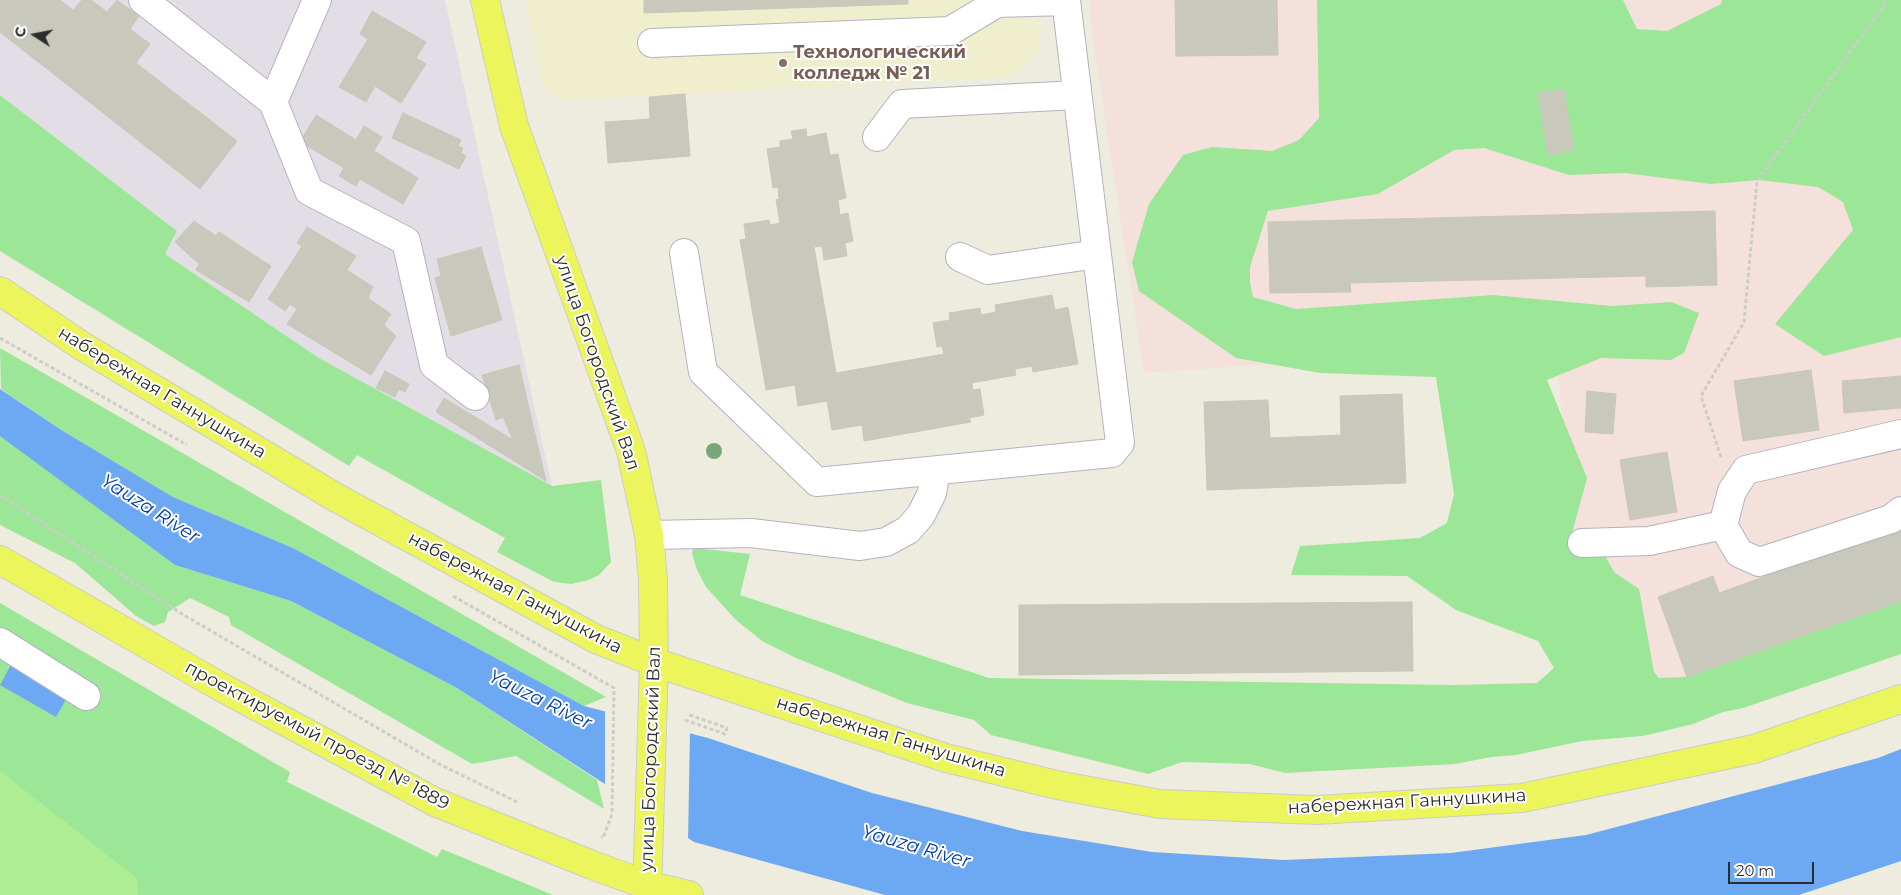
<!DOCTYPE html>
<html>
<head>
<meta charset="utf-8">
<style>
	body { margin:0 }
	#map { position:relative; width:1901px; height:895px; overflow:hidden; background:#eeecde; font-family:Montserrat,sans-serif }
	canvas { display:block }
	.north { position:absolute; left:10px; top:10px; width:50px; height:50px; -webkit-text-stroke:4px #fff; paint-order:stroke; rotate:281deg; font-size:14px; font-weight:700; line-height:20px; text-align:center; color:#2c2c2c }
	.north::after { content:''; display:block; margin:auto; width:18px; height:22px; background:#2c2c2c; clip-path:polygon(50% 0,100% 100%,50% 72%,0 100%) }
	.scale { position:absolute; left:1728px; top:862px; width:86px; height:22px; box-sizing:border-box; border:2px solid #2c2c2c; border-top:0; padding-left:6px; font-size:15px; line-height:18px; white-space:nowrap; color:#2c2c2c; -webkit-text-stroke:4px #fff; paint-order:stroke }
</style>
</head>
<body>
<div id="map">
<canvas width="1901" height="895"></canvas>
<div class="north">С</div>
<div class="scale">20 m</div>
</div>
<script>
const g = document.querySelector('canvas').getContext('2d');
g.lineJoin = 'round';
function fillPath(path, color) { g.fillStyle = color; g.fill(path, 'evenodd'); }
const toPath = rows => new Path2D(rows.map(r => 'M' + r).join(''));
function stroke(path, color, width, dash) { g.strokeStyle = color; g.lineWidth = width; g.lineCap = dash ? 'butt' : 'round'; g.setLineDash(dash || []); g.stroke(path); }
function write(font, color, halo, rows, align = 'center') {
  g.font = font + ' Montserrat,sans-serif'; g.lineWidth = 4; g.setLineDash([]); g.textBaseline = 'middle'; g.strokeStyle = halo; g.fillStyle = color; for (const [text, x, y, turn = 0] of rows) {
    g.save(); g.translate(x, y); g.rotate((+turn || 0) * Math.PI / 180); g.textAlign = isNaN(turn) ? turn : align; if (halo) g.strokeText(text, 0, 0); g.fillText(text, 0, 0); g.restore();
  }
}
const industrial = toPath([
	[0,0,445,0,552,487,319,358,165,254,177,231,0,95]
]);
const education = toPath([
	[525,0,1037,0,1040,50,1013,77,562,100,543,85]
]);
const medical = toPath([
	[1089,0,1901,0,1901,601,1687,677,1583,681,1556,345,1144,373,1094,48]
]);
const green = toPath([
	[1317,0,1623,0,1637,29,1667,31,1721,4,1722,0,1901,0,1901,337,1824,356,1775,324,1853,230,1843,202,1818,187,1759,180,1711,184,1625,173,1569,175,1484,148,1454,150,1378,194,1268,211,1250,267,1250,282,1253,297,1296,309,1493,295,1612,306,1671,302,1699,313,1684,353,1671,360,1601,358,1547,380,1587,478,1572,533,1585,542,1599,545,1614,572,1639,589,1654,672,1659,678,1687,677,1901,601,1901,654,1743,708,1723,712,1693,724,1643,736,1582,741,1516,755,1491,757,1455,764,1285,773,1250,764,1182,762,1148,774,991,735,974,720,907,703,796,658,762,641,736,620,706,587,697,570,692,553,693,549,696,548,750,554,740,595,989,678,1453,685,1537,683,1554,668,1538,641,1456,610,1407,576,1291,575,1300,546,1420,538,1447,523,1454,494,1436,377,1320,373,1236,358,1139,291,1132,262,1149,204,1183,155,1212,147,1272,151,1299,140,1319,118],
	[0,95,177,231,165,254,319,358,552,486,601,480,611,562,599,575,589,580,571,584,554,582,497,552,505,538,357,455,349,466,0,251],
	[0,348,606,697,584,706,293,548,173,497,63,431,1,389],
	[0,435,175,565,291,601,457,688,597,780,604,809,516,756,472,764,231,625,229,617,190,598,168,612,165,622,154,626,136,616,75,563,0,525],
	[0,603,290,772,287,782,437,857,442,849,553,895,0,895]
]);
const pitch = toPath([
	[0,771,137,878,138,895,0,895]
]);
const water = toPath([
	[0,389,63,431,173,497,293,548,584,706,708,738,872,793,1022,831,1152,852,1284,860,1451,853,1586,835,1878,758,1901,749,1901,861,1799,895,885,895,694,842,457,688,291,601,175,565,0,436],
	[13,661,69,694,56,717,0,685]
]);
const pier = toPath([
	[605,709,690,731,688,841,605,787]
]);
const building = toPath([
	[0,0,60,0,73,10,82,0,91,0,107,12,117,0,139,16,130,29,150,44,136,63,237,141,200,189,0,32,0,0],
	[644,0,908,0,908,4,644,13,644,0],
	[1175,0,1277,0,1278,55,1176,56,1175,0],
	[372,11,426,42,416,58,426,64,401,103,375,86,366,102,339,87,368,39,360,34,372,11],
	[1564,89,1574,150,1548,155,1538,93,1564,89],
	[685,94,690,156,608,163,605,122,650,119,649,97,685,94],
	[403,113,461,140,458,146,463,148,461,153,466,156,459,169,392,138,403,113],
	[316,115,356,140,364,126,382,137,374,151,418,178,403,204,360,179,356,186,339,176,344,168,300,142,316,115],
	[806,129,807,137,826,133,830,155,838,154,846,198,838,200,840,215,848,213,853,241,845,243,847,256,824,260,822,246,814,247,836,373,944,354,942,346,937,347,933,323,950,320,949,313,980,308,981,315,996,312,995,305,1052,295,1055,310,1068,307,1078,364,1033,372,1032,366,1015,369,1016,375,972,383,973,390,980,389,984,415,969,418,971,422,864,441,862,425,832,430,827,401,798,406,795,385,766,390,740,240,746,239,744,224,769,220,770,225,780,223,776,200,779,199,778,187,773,188,767,149,780,147,780,141,793,139,791,131,806,129],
	[1715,211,1717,285,1646,287,1646,276,1350,283,1351,292,1270,293,1268,222,1715,211],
	[194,221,216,236,219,232,271,266,249,302,196,270,199,264,175,242,194,221],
	[307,227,356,256,347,270,373,287,368,298,391,314,384,325,396,336,371,375,287,324,297,309,290,304,285,311,268,299,302,246,297,243,307,227],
	[481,247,502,320,451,336,435,278,441,276,437,259,481,247],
	[519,365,546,481,436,412,444,398,513,440,503,417,496,420,482,375,519,365],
	[1811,370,1819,430,1743,441,1734,381,1811,370],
	[385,371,409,384,405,392,399,389,395,397,376,388,385,371],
	[1901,376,1901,408,1844,413,1842,381,1901,376],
	[1587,391,1616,394,1613,434,1585,432,1587,391],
	[1402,394,1406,483,1207,490,1204,402,1268,400,1270,438,1341,435,1340,396,1402,394],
	[1667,452,1677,512,1630,520,1620,460,1667,452],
	[1901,527,1901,601,1687,677,1658,597,1713,576,1719,593,1901,527],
	[1412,602,1413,671,1019,675,1019,605,1412,602]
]);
const path = toPath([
	[0,338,187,445],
	[1721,457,1701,396,1744,322,1757,181,1888,0],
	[0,495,182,614,441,765,517,802],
	[453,596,614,688,612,814,603,838,601,837],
	[685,720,725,734,727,728,687,714]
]);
const minor = toPath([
	[143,0,273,102,317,0],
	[652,43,950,31,997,3,1066,1],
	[273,102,309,191,406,241,434,365,475,396],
	[877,137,902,104,1077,95],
	[684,253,703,372,817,482,1112,453,1120,443,1066,0],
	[960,257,988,270,1097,254],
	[1723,525,1739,553,1759,562,1891,519,1901,511],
	[649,535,751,533,860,546,886,542,908,530,921,515,932,493,936,471],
	[1582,543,1649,541,1723,525,1732,491,1746,470,1901,434],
	[0,642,86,696]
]);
const major = toPath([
	[485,0,514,126,631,451,649,535,653,580,654,662,647,895],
	[0,291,82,346,335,497,596,639,654,662,946,758,1057,785,1160,804,1317,810,1522,798,1754,749,1901,699],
	[0,560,221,687,435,802,592,865,647,885,689,895]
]);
const trees = [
	[714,451]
];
const markers = [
	[783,63,5,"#8d6e63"]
];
const educationNames = [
	["Технологический",793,53],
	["колледж № 21",793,74]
];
const streetNames = [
	["улица Богородский Вал",597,363,71],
	["набережная Ганнушкина",162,393,31],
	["набережная Ганнушкина",515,593,28],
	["проектируемый проезд № 1889",317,736,28],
	["набережная Ганнушкина",891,737,17],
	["улица Богородский Вал",651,759,-88],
	["набережная Ганнушкина",1407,802,-3]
];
const waterNames = [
	["Yauza River",150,509,32],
	["Yauza River",540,700,26],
	["Yauza River",916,847,16]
];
fillPath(industrial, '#e3dee6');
fillPath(education, '#f0efcd');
fillPath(medical, '#f5e1db');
fillPath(green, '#9ce698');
fillPath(pitch, '#aded94');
fillPath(water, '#6da8f3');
fillPath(pier, '#eeecde');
fillPath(building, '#c9c8bd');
stroke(building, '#c9c8b7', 1);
stroke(minor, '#b3b2c0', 30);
stroke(major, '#ccc', 30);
stroke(path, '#ccc', 3, [4, 2.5]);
stroke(minor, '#fff', 28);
stroke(major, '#ecf55b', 28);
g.fillStyle = '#78a676';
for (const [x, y] of trees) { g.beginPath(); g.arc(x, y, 8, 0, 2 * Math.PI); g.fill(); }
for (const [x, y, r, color] of markers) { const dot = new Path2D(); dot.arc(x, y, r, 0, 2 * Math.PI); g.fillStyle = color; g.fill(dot); stroke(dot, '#fff', 2); }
write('bold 18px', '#785e54', '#fff', educationNames, 'left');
write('18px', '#2c2c2c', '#fff', streetNames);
write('italic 19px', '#0940a2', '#fff', waterNames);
</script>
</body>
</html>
